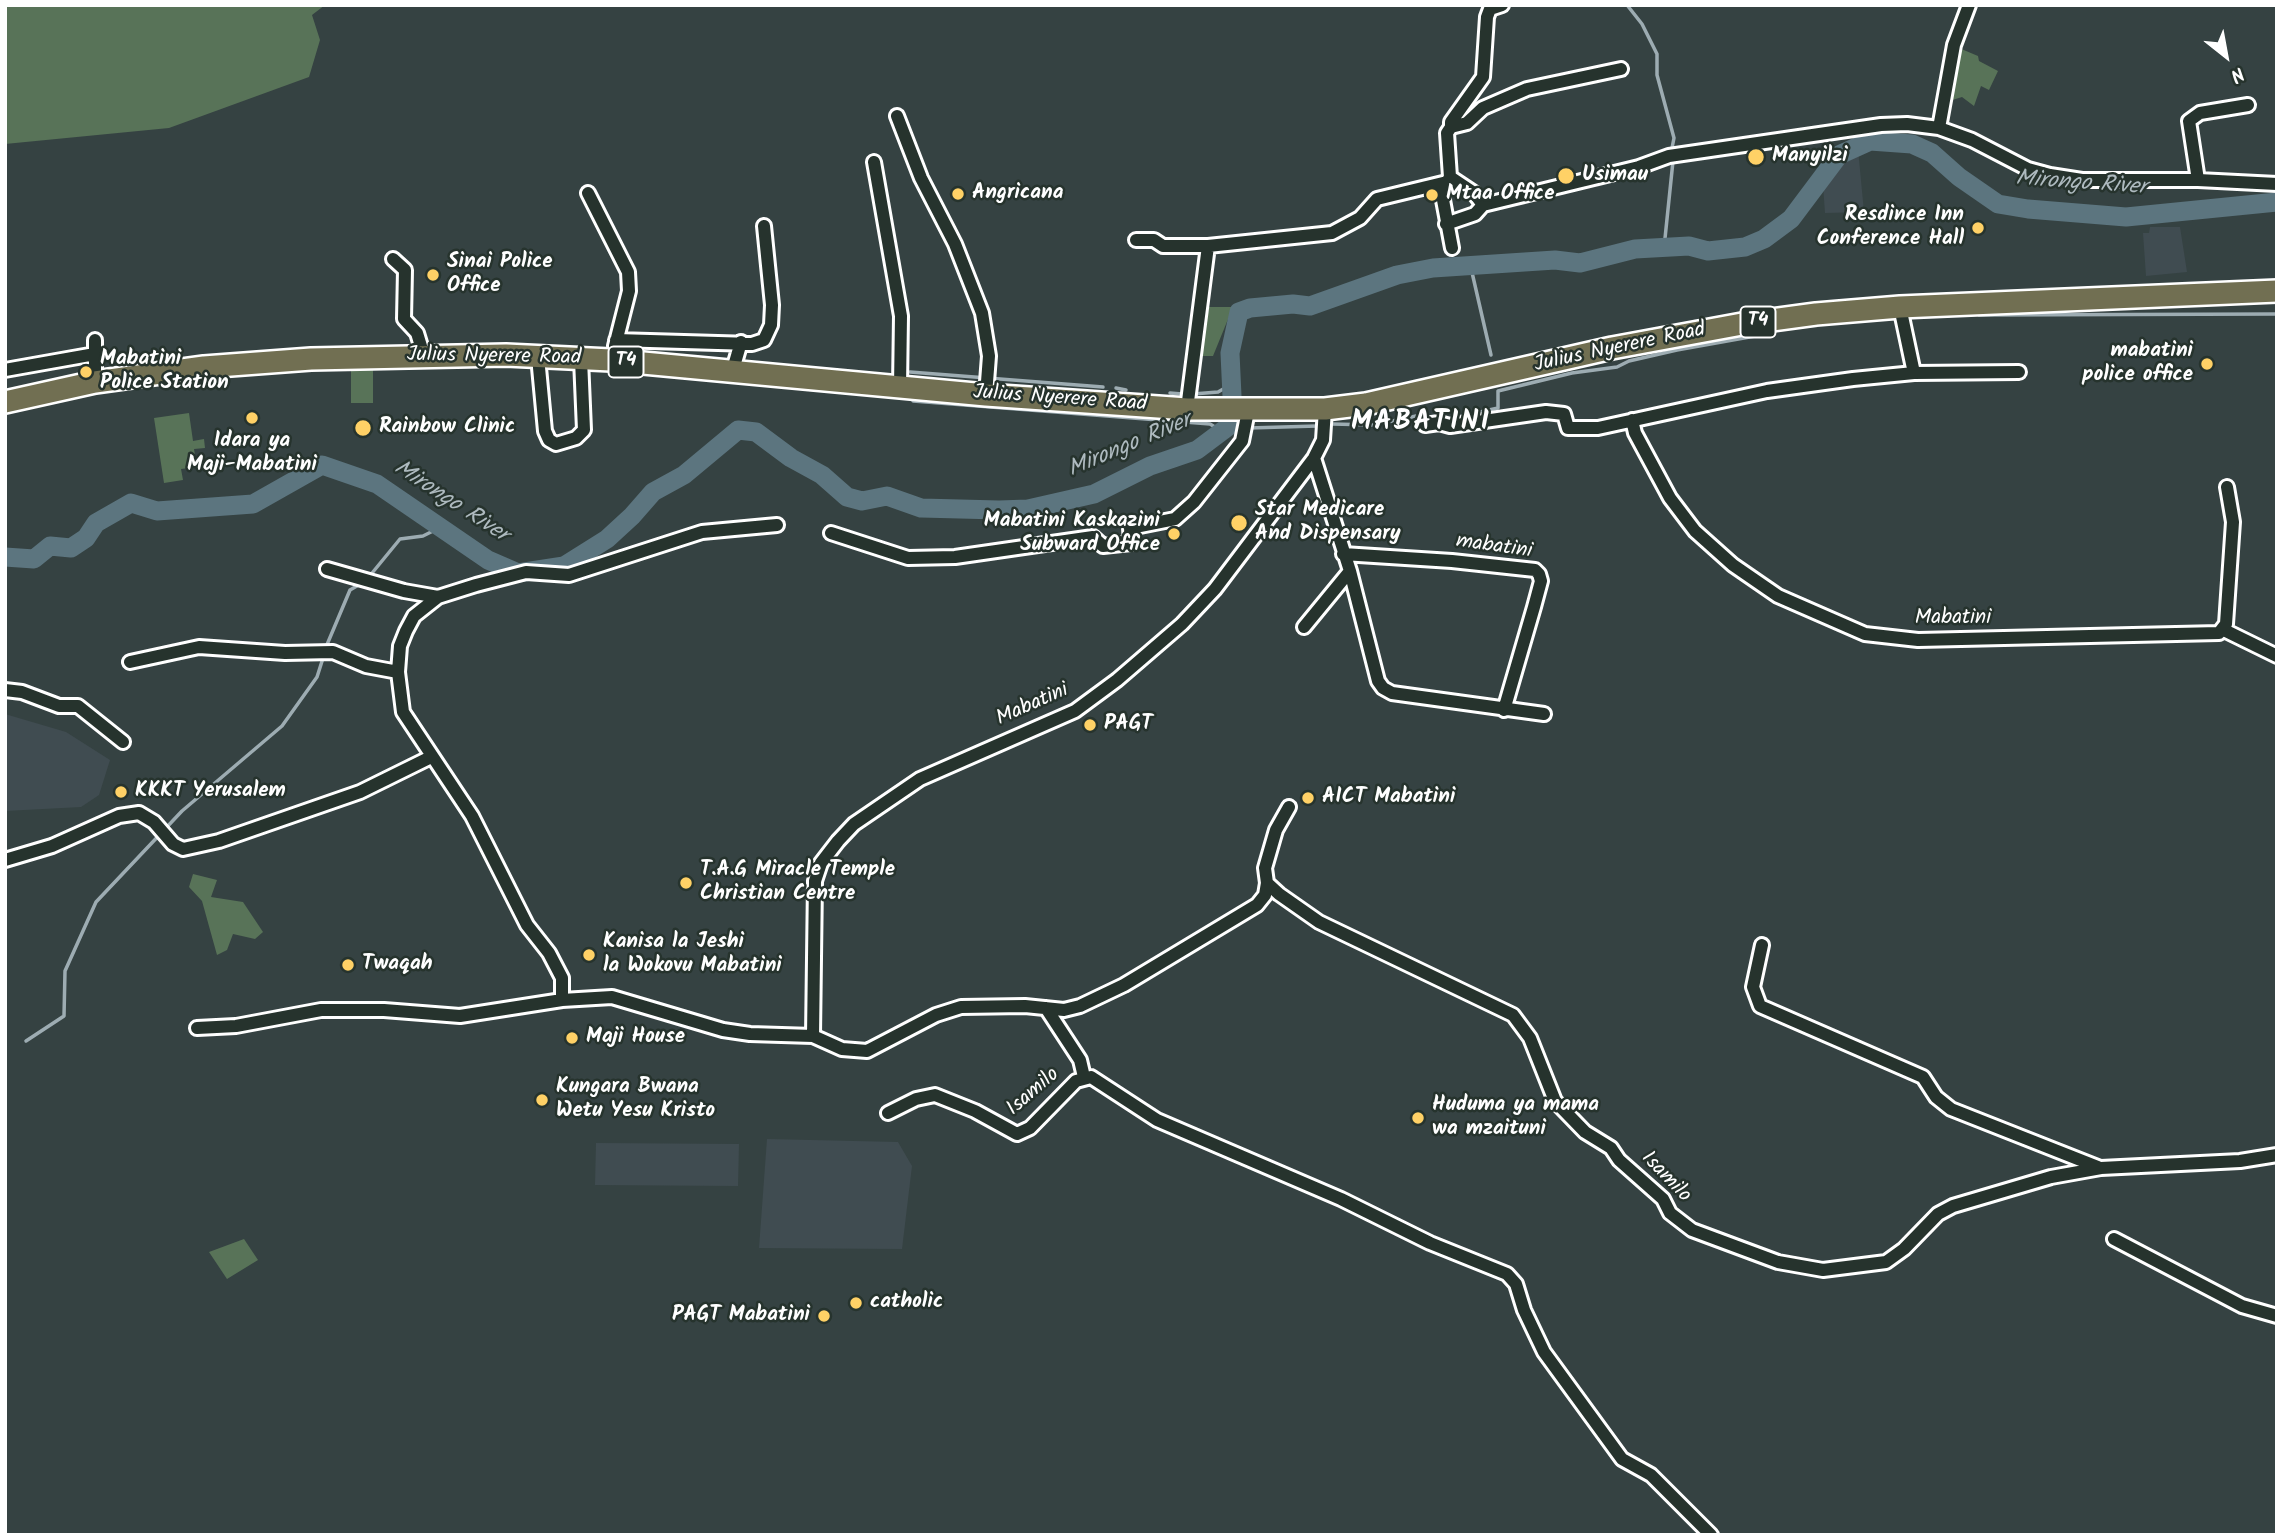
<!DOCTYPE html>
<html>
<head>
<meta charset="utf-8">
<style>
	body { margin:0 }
	#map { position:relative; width:2282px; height:1540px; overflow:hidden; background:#354242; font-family:Kalam,sans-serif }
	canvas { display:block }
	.frame { position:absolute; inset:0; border:7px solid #fff; pointer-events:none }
	.north { position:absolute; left:2191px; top:21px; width:70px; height:70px; -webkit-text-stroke:5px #26332d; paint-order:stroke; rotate:149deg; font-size:19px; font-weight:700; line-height:28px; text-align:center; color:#fff }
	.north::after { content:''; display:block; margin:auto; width:24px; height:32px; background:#fff; clip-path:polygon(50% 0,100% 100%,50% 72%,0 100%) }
</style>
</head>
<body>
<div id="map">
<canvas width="2282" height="1540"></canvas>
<div class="frame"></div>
<div class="north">N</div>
</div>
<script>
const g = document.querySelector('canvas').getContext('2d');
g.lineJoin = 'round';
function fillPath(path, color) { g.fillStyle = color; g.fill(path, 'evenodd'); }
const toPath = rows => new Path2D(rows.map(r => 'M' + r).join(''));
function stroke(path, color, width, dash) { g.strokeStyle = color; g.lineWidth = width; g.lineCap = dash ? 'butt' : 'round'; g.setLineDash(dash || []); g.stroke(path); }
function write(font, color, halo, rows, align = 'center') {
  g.font = font + ' Kalam,sans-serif'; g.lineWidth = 5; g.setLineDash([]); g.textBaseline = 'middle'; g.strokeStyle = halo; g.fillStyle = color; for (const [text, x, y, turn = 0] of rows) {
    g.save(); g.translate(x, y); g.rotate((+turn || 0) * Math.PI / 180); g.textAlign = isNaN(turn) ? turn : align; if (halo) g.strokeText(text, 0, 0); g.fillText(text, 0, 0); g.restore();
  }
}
const built = toPath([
	[1858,149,1864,212,1825,213,1823,185],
	[2150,227,2180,227,2187,272,2146,276,2143,233,2149,233],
	[5,714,66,732,110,760,99,795,81,807,5,811],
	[767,1139,898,1142,912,1166,902,1249,759,1248],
	[596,1143,739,1144,738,1186,595,1185]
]);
const green = toPath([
	[5,5,325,5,312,15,320,40,309,77,169,128,5,144],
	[1959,48,1978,56,1979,61,1998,71,1989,90,1981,86,1974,106,1962,97,1946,102],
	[1209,307,1233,307,1213,356,1200,356],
	[373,366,373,403,351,403,351,367],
	[189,413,193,441,204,439,205,448,194,449,197,467,181,469,183,480,164,483,154,418],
	[193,874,217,880,211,897,243,902,263,932,255,939,233,934,227,950,217,955,202,901,189,887],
	[244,1239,258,1260,227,1279,209,1252]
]);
const stream = toPath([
	[1627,5,1642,24,1657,54,1657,75,1674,138,1672,148],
	[1664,248,1673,161],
	[1471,268,1491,355],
	[1979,315,2277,314],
	[910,372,1103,387],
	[1116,388,1126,390],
	[1498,391,1572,373,1617,367,1629,361,1677,350,1772,333],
	[1170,393,1182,394],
	[1193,394,1218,392,1232,384],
	[913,401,1210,424,1223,432],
	[1444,420,1498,408,1498,391],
	[1332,424,1373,425,1421,415,1429,419],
	[1249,428,1317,426],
	[1228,429,1241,429],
	[368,578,400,539,423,536,443,526],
	[326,647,350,590,362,583],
	[26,1041,64,1016,65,971,96,902,182,811,282,726,317,677,324,655]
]);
const river = toPath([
	[1232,396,1230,353,1239,312,1250,308,1293,304,1310,306,1397,275,1433,268,1555,260,1580,263,1635,249,1689,246,1708,251,1745,247,1764,239,1791,219,1839,155,1870,141,1912,144,1932,153,1959,177,1998,204,2028,209,2126,217,2277,202],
	[5,557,34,559,50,546,71,548,86,538,96,523,131,503,157,511,253,504,322,465,377,484,488,560,518,573,564,566,607,539,632,516,653,492,684,475,738,430,756,432,791,458,822,475,847,497,862,501,887,496,921,508,999,510,1028,509,1094,494,1150,466,1197,450,1229,426]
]);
const minor = toPath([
	[897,116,921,178,955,244,982,313,989,356,986,395],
	[1451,127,1451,122,1483,77,1487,17,1490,9,1502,5],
	[1939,128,1954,45,1969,5],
	[874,162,901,316,900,387],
	[1450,177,1474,193,1483,205,1639,167,1669,156,1881,125,1907,124,1939,128,1972,140,2028,169,2050,175,2082,180,2198,180,2277,184],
	[2198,180,2189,121,2200,113,2248,105],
	[1440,184,1452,248],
	[588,193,628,272,629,291,615,346],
	[1446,224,1475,214,1483,205],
	[1136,240,1154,240,1163,246,1208,246,1332,233,1360,218,1377,199,1447,182,1450,177,1447,133,1451,127,1467,123,1483,108,1527,89,1621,69],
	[393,259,405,270,404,319,417,333,424,356],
	[1900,307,1914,373],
	[616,340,752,344,764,340,771,325,772,305,764,226],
	[538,357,545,431,549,440,556,444,576,438,584,430,581,359],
	[5,370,95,354],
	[732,373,741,342],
	[95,382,95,340],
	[1187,409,1208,246],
	[1632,420,1635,433,1670,498,1695,531,1733,565,1778,596,1865,634,1918,640,2219,633,2226,624,2233,522,2227,487],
	[1425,425,1439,423,1450,426,1546,412,1564,414,1568,428,1598,428,1767,391,1853,379,1914,373,2019,372],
	[1314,458,1350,571,1378,681,1383,688,1392,693,1544,714],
	[831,533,908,558,955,557,1093,537,1103,546,1131,543,1130,528,1175,519,1194,502,1242,441,1248,411],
	[1343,554,1452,561,1535,570,1539,574,1541,581,1534,607,1504,710],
	[327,569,404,591,438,597],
	[1304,627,1350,571],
	[2224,630,2277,656],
	[130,662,199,647,285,653,333,652,366,666,398,672],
	[5,690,22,692,59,706,78,706,123,742],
	[1289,807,1276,830,1265,868,1267,883,1279,894,1319,922,1513,1015,1530,1038,1555,1101,1585,1132,1611,1148,1619,1160,1663,1199,1670,1213,1692,1230,1778,1262,1823,1270,1886,1262,1904,1249,1938,1214,1953,1206,2051,1177,2101,1168,2240,1161,2277,1155],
	[5,860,52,846,119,816,139,813,154,822,173,844,183,849,219,841,360,792,431,757],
	[1762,945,1753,987,1760,1006,1923,1077,1936,1097,1951,1109,2098,1167],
	[562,1000,562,978,549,953,527,925,472,816,403,712,398,672,400,646,406,631,414,616,438,597,476,585,526,572,569,575,702,532,777,525],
	[1046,1008,1080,1060,1084,1077],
	[197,1028,236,1026,321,1010,384,1010,460,1016,562,1000,612,997,723,1030,750,1034,813,1036,842,1049,867,1051,936,1015,961,1007,1025,1006,1064,1010,1080,1006,1124,985,1257,905,1265,895,1267,883],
	[813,1036,815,881,821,863,838,841,854,824,920,779,1075,711,1117,680,1182,624,1215,589,1314,458,1323,440,1325,409],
	[888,1113,916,1099,935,1095,975,1111,1017,1134,1030,1128,1076,1081,1091,1077,1157,1120,1341,1199,1430,1243,1507,1274,1516,1284,1524,1310,1544,1352,1622,1459,1651,1475,1711,1535],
	[2114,1239,2242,1306,2277,1316]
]);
const trunk = toPath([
	[5,402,95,382,204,367,311,359,506,355,611,360,986,395,1187,409,1325,409,1366,404,1612,348,1742,324,1816,314,1900,307,2277,291]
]);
const markers = [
	[1756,157,9,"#ffd166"],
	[1566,176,9,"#ffd166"],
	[958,194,7,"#ffd166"],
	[1432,195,7,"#ffd166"],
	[1978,228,7,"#ffd166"],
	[433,275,7,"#ffd166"],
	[2207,364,7,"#ffd166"],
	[86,372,7,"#ffd166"],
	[252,418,7,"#ffd166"],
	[363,428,9,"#ffd166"],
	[1239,523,9,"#ffd166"],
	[1174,534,7,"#ffd166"],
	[1090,725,7,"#ffd166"],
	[121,792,7,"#ffd166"],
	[1308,798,7,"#ffd166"],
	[686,883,7,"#ffd166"],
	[589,955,7,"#ffd166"],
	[348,965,7,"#ffd166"],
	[572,1038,7,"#ffd166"],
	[542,1100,7,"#ffd166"],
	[1418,1118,7,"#ffd166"],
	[856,1303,7,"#ffd166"],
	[824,1316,7,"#ffd166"]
];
const shields = [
	[1758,322,35],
	[626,362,35]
];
const shieldNames = [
	["T4",1758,322],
	["T4",626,362]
];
const poiNames = [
	["Manyilzi",1772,157],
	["Usimau",1582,176],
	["Angricana",972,194],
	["Mtaa Office",1446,195],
	["Resdince Inn",1964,216,"right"],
	["Conference Hall",1964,240,"right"],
	["Sinai Police",447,263],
	["Office",447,287],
	["mabatini",2193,352,"right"],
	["police office",2193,376,"right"],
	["Mabatini",100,360],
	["Police Station",100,384],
	["Rainbow Clinic",379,428],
	["Idara ya",252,442,"center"],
	["Maji-Mabatini",252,466,"center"],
	["Star Medicare",1255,511],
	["And Dispensary",1255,535],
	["Mabatini Kaskazini",1160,522,"right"],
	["Subward Office",1160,546,"right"],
	["PAGT",1104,725],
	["KKKT Yerusalem",135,792],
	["AICT Mabatini",1322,798],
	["T.A.G Miracle Temple",700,871],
	["Christian Centre",700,895],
	["Kanisa la Jeshi",603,943],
	["la Wokovu Mabatini",603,967],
	["Twaqah",362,965],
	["Maji House",586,1038],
	["Kungara Bwana",556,1088],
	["Wetu Yesu Kristo",556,1112],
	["Huduma ya mama",1432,1106],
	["wa mzaituni",1432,1130],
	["catholic",870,1303],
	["PAGT Mabatini",810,1316,"right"]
];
const streetNames = [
	["Julius Nyerere Road",1620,349,-12],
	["Julius Nyerere Road",494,358,1],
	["Julius Nyerere Road",1060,400,4],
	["mabatini",1494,548,8],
	["Mabatini",1953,619],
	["Mabatini",1033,706,-24],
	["Isamilo",1034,1093,-41],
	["Isamilo",1665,1178,46]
];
const waterNames = [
	["Mirongo River",2081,185,4],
	["Mirongo River",1130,447,-23],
	["Mirongo River",450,503,33]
];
const districtNames = [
	["MABATINI",1421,424]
];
fillPath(built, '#404c51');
fillPath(green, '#587358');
stroke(stream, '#9dacb2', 3.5);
stroke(river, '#5c757f', 19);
stroke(minor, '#fff', 18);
stroke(trunk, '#fff', 26);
stroke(minor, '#26332d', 12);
stroke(trunk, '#716f52', 21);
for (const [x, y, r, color] of markers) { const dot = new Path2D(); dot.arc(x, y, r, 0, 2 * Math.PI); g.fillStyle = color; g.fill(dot); stroke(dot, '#26332d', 2.5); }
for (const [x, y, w] of shields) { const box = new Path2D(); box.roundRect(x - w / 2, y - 15.5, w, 31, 5); g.fillStyle = '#26332d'; g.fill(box); stroke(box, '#fff', 2); }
write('bold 19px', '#fff', null, shieldNames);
write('bold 21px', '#fff', '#26332d', poiNames, 'left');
write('21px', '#fff', '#26332d', streetNames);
write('italic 23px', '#aebabf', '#26332d', waterNames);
g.letterSpacing = '2px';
write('bold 28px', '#fff', '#26332d', districtNames);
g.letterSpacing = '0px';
</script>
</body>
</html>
